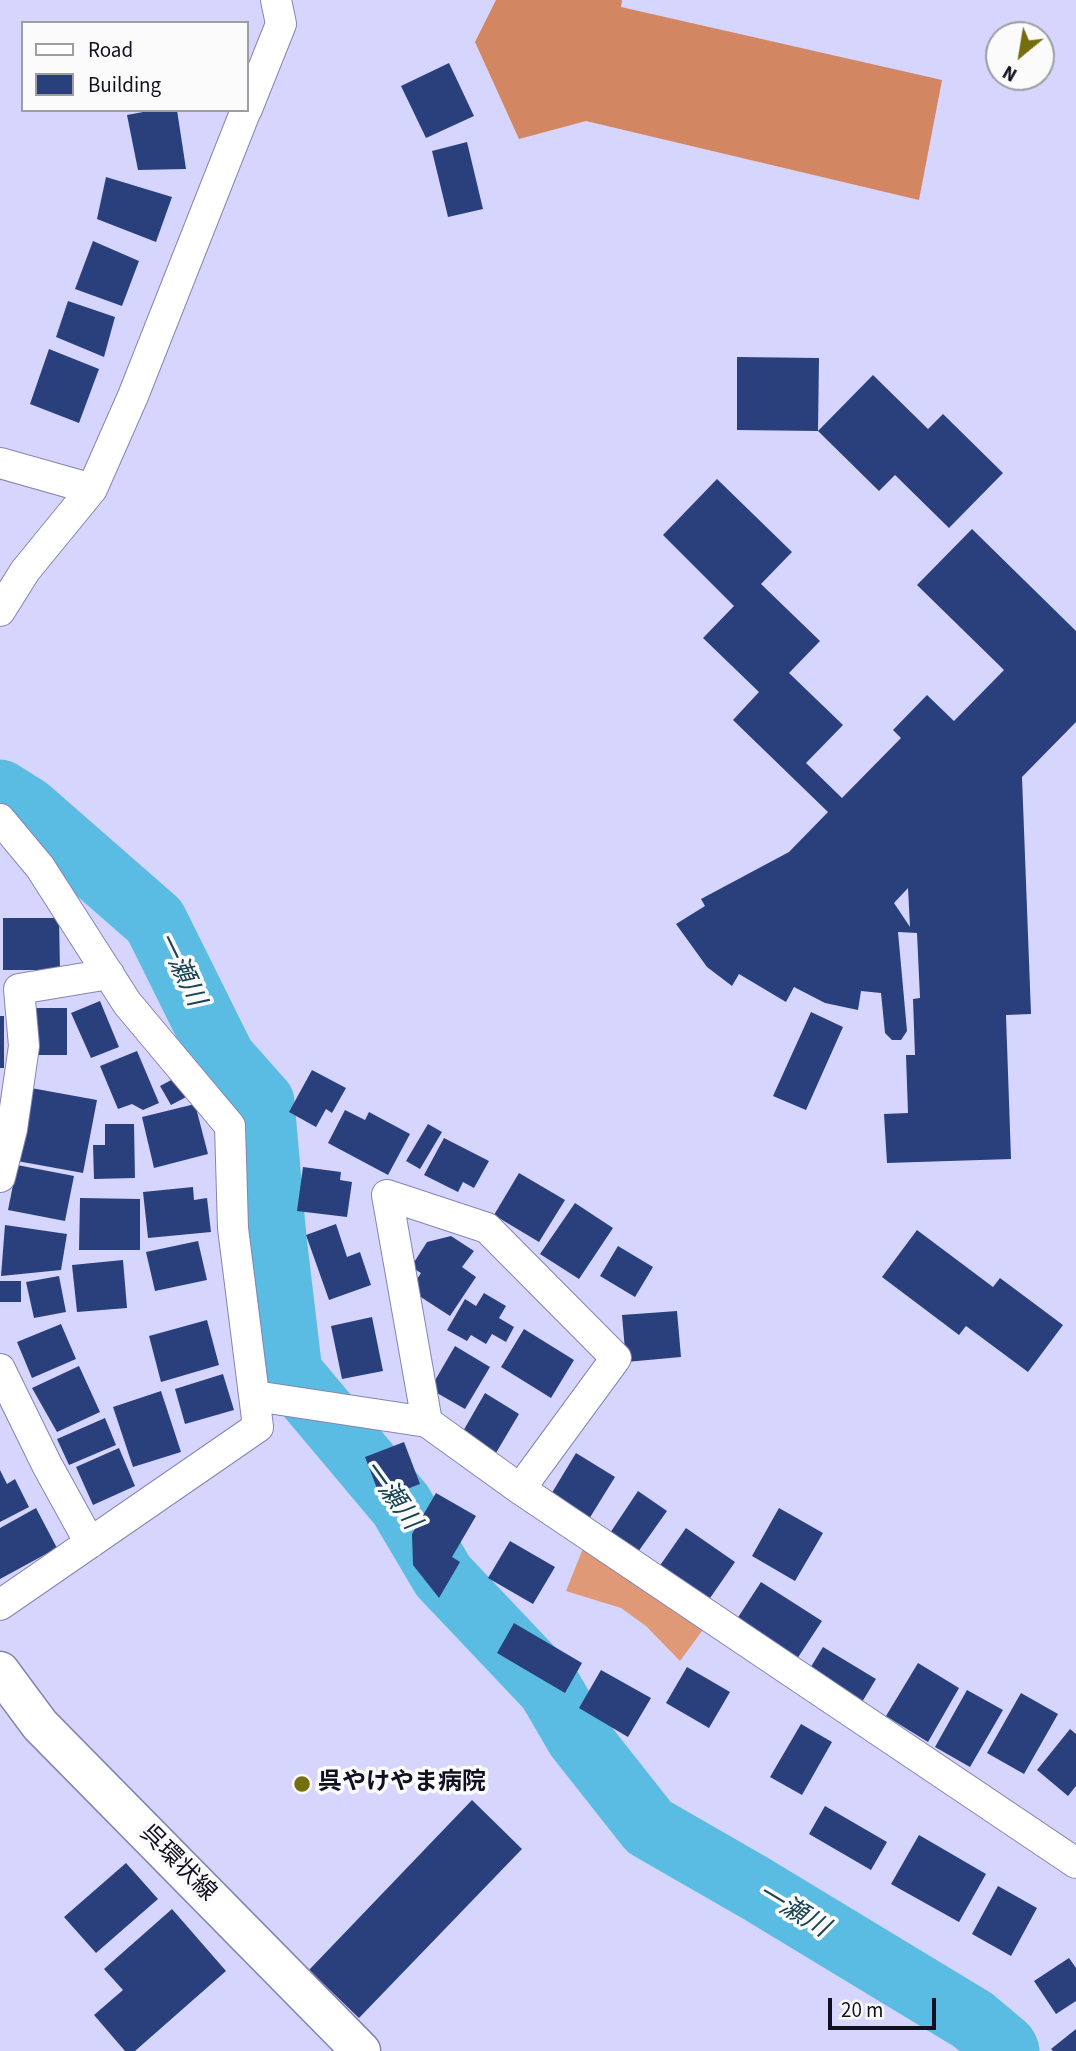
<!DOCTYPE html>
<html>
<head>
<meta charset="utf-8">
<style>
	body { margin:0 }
	#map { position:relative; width:1076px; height:2051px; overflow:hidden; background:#d6d5fe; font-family:"Source Sans 3",sans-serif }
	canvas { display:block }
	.legend { position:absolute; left:21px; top:21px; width:228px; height:91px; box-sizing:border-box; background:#fbfbfb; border:2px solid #9d9da4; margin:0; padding:9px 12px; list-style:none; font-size:21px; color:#111021 }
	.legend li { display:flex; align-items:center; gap:14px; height:35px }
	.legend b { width:35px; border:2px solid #9d9da4 }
	.north { position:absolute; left:985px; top:21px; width:70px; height:70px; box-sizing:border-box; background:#fbfbfb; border:2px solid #9d9da4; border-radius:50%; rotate:210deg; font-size:19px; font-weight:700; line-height:28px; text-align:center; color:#111021 }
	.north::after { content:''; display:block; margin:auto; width:24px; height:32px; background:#746e0e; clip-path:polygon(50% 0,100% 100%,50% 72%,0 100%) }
	.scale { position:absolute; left:828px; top:1998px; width:108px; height:32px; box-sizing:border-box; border:4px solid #111021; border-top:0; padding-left:9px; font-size:21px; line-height:24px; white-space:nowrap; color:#111021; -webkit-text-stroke:5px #fbfbfb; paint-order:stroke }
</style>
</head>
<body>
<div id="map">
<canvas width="1076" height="2051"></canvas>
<ul class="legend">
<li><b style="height:9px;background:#fff"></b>Road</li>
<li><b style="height:19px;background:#2a407d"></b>Building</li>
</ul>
<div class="north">N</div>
<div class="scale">20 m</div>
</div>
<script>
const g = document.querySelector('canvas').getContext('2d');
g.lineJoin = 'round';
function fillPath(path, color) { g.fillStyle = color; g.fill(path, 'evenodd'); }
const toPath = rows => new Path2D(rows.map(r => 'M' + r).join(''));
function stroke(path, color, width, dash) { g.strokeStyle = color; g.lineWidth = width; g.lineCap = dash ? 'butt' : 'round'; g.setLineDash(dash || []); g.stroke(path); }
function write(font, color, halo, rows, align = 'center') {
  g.font = font + ' "Source Sans 3","Noto Sans JP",sans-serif'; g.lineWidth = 7; g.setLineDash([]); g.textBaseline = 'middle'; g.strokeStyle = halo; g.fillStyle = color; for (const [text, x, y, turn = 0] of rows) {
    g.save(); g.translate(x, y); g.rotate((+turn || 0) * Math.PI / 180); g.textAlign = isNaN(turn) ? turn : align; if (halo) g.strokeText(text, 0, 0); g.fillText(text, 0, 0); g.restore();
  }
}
const green = toPath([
	[586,1541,705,1627,680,1661,646,1626,621,1608,566,1591]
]);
const forest = toPath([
	[496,0,622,0,621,7,942,80,919,200,586,121,519,139,475,42]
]);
const river = toPath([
	[0,792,27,809,155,921,223,1058,262,1102,274,1238,290,1373,401,1505,443,1576,550,1689,578,1737,649,1827,755,1888,973,2020,1005,2047,1007,2051]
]);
const building = toPath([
	[449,63,474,116,426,138,401,86],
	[154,110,177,110,186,169,138,170,127,115],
	[467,142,483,209,448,217,432,151],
	[106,177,172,197,156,242,97,219],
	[93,241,139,261,122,306,75,289],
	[68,301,115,317,104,357,56,337],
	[49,349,99,369,79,423,30,404],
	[737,357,819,358,818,431,737,430],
	[873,375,928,429,943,414,1003,473,949,528,895,475,879,491,818,431],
	[717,479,792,552,761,584,820,641,789,673,843,725,806,763,842,798,901,738,893,730,927,695,954,721,1004,670,917,585,972,529,1076,631,1076,722,1022,777,1031,1014,1006,1015,1011,1159,887,1163,884,1114,908,1113,906,1055,915,1055,913,999,920,998,917,933,898,932,907,1031,901,1040,892,1040,885,1033,881,993,861,991,858,1010,825,1003,794,987,786,1002,739,974,732,986,707,967,676,924,705,906,701,899,789,852,828,812,733,720,759,692,703,638,734,606,663,535],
	[908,888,910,927,894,903],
	[3,918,59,918,60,970,3,970],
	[100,1001,119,1047,91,1058,71,1013],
	[34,1008,67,1008,67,1055,34,1055],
	[811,1012,843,1027,806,1110,773,1096],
	[0,1016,4,1016,4,1068,0,1068],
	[137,1051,159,1103,143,1110,132,1104,118,1109,100,1066],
	[312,1070,346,1088,332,1113,326,1109,316,1127,289,1112],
	[177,1077,188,1096,171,1105,160,1086],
	[31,1088,97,1100,83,1173,17,1161],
	[195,1104,208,1154,154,1168,142,1117],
	[345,1110,365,1120,369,1112,410,1134,388,1175,328,1143],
	[105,1124,134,1124,135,1178,94,1179,93,1145,105,1145],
	[428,1124,442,1132,420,1169,406,1161],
	[444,1138,489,1161,474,1188,463,1182,458,1192,424,1175],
	[17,1165,74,1176,65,1221,8,1210],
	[303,1167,341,1172,340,1180,352,1182,347,1217,297,1211],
	[519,1173,565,1200,539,1242,494,1215],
	[193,1187,194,1200,207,1198,211,1232,148,1238,143,1192],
	[80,1198,140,1199,140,1250,79,1250],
	[575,1203,613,1228,579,1279,540,1254],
	[336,1224,347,1257,360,1252,371,1285,329,1300,306,1235],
	[5,1225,67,1234,61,1270,1,1276],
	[917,1230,993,1287,1000,1278,1063,1325,1028,1372,966,1326,959,1335,882,1277],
	[451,1236,474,1251,462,1267,476,1277,450,1316,410,1290,421,1273,411,1267,427,1242],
	[198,1241,207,1280,155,1291,146,1252],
	[618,1246,653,1267,635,1297,600,1276],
	[123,1260,127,1308,77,1312,72,1265],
	[59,1276,66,1312,34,1318,26,1282],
	[0,1281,21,1281,21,1302,0,1302],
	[484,1293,506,1306,499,1318,514,1327,506,1342,492,1334,486,1344,471,1335,467,1341,447,1330,465,1299,476,1306],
	[677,1311,681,1357,626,1362,622,1315],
	[372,1317,383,1371,342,1379,331,1326],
	[207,1320,219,1365,161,1382,149,1336],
	[61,1324,76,1359,32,1378,17,1342],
	[524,1329,574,1360,551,1398,501,1367],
	[455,1346,490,1367,465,1409,430,1389],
	[79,1366,100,1412,57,1432,32,1388],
	[223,1374,234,1410,185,1424,175,1389],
	[161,1391,181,1452,133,1467,113,1407],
	[485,1393,519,1414,496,1453,462,1433],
	[105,1418,116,1445,69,1465,57,1439],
	[404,1442,420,1484,381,1499,365,1457],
	[119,1448,135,1486,93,1505,76,1467],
	[576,1453,615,1477,589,1519,550,1496],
	[0,1470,7,1484,15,1479,29,1507,0,1522],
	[638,1491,667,1511,638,1552,610,1533],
	[436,1493,476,1516,452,1557,460,1562,439,1598,413,1565,412,1534],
	[36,1508,57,1548,0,1579,0,1528],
	[779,1508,823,1533,795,1581,752,1556],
	[686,1528,735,1562,708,1601,659,1567],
	[510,1541,555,1567,533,1604,488,1578],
	[761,1582,822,1621,795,1662,735,1622],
	[514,1623,582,1663,565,1693,497,1653],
	[823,1647,876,1679,859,1707,806,1675],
	[918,1663,959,1688,928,1742,886,1716],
	[687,1667,730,1692,709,1728,666,1703],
	[601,1670,651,1698,628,1737,579,1708],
	[967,1690,1003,1710,970,1767,935,1747],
	[1021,1693,1058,1714,1024,1774,987,1753],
	[801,1724,832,1742,802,1795,770,1777],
	[1070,1729,1076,1734,1076,1786,1068,1796,1037,1770],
	[472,1800,522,1849,359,2018,309,1970],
	[825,1806,887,1842,871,1870,809,1834],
	[919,1835,986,1874,959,1922,891,1884],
	[126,1863,158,1899,96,1953,64,1917],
	[998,1886,1037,1908,1011,1956,972,1934],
	[172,1909,226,1971,135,2051,125,2051,94,2015,123,1990,104,1969],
	[1069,1958,1076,1968,1076,2001,1056,2014,1034,1981],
	[1076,2029,1076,2051,1053,2051,1051,2049]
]);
const minor = toPath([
	[247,109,281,24,276,0],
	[0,463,92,489],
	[0,611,25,571,92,489,133,396,246,110],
	[0,819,40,867,127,1003,230,1126,233,1228,258,1427,0,1605],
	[0,1177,12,1129,24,1046,19,989,109,974],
	[387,1195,487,1228,616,1358,520,1489,427,1422,387,1195],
	[0,1369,47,1465,90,1543],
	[255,1396,427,1422],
	[520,1489,1076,1863]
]);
const primary = toPath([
	[0,1671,40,1725,361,2051]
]);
const markers = [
	[302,1784,9,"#746e0e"]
];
const poiNames = [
	["呉やけやま病院",318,1784]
];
const streetNames = [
	["呉環状線",177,1864,45]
];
const waterNames = [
	["一瀬川",179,970,64],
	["一瀬川",390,1496,54],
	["一瀬川",792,1912,31]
];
fillPath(green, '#e09977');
fillPath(forest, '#d38662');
stroke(river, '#5abce2', 65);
fillPath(building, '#2a407d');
stroke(minor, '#8684b3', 32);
stroke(primary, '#8684b3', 41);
stroke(minor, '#fff', 30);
stroke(primary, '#fff', 38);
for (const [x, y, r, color] of markers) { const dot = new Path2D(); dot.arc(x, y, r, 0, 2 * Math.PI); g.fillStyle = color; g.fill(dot); stroke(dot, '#fbfbfb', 2.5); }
write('bold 24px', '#111021', '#fbfbfb', poiNames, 'left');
write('24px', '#111021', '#fbfbfb', streetNames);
write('italic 26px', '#194454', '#fbfbfb', waterNames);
</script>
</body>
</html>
